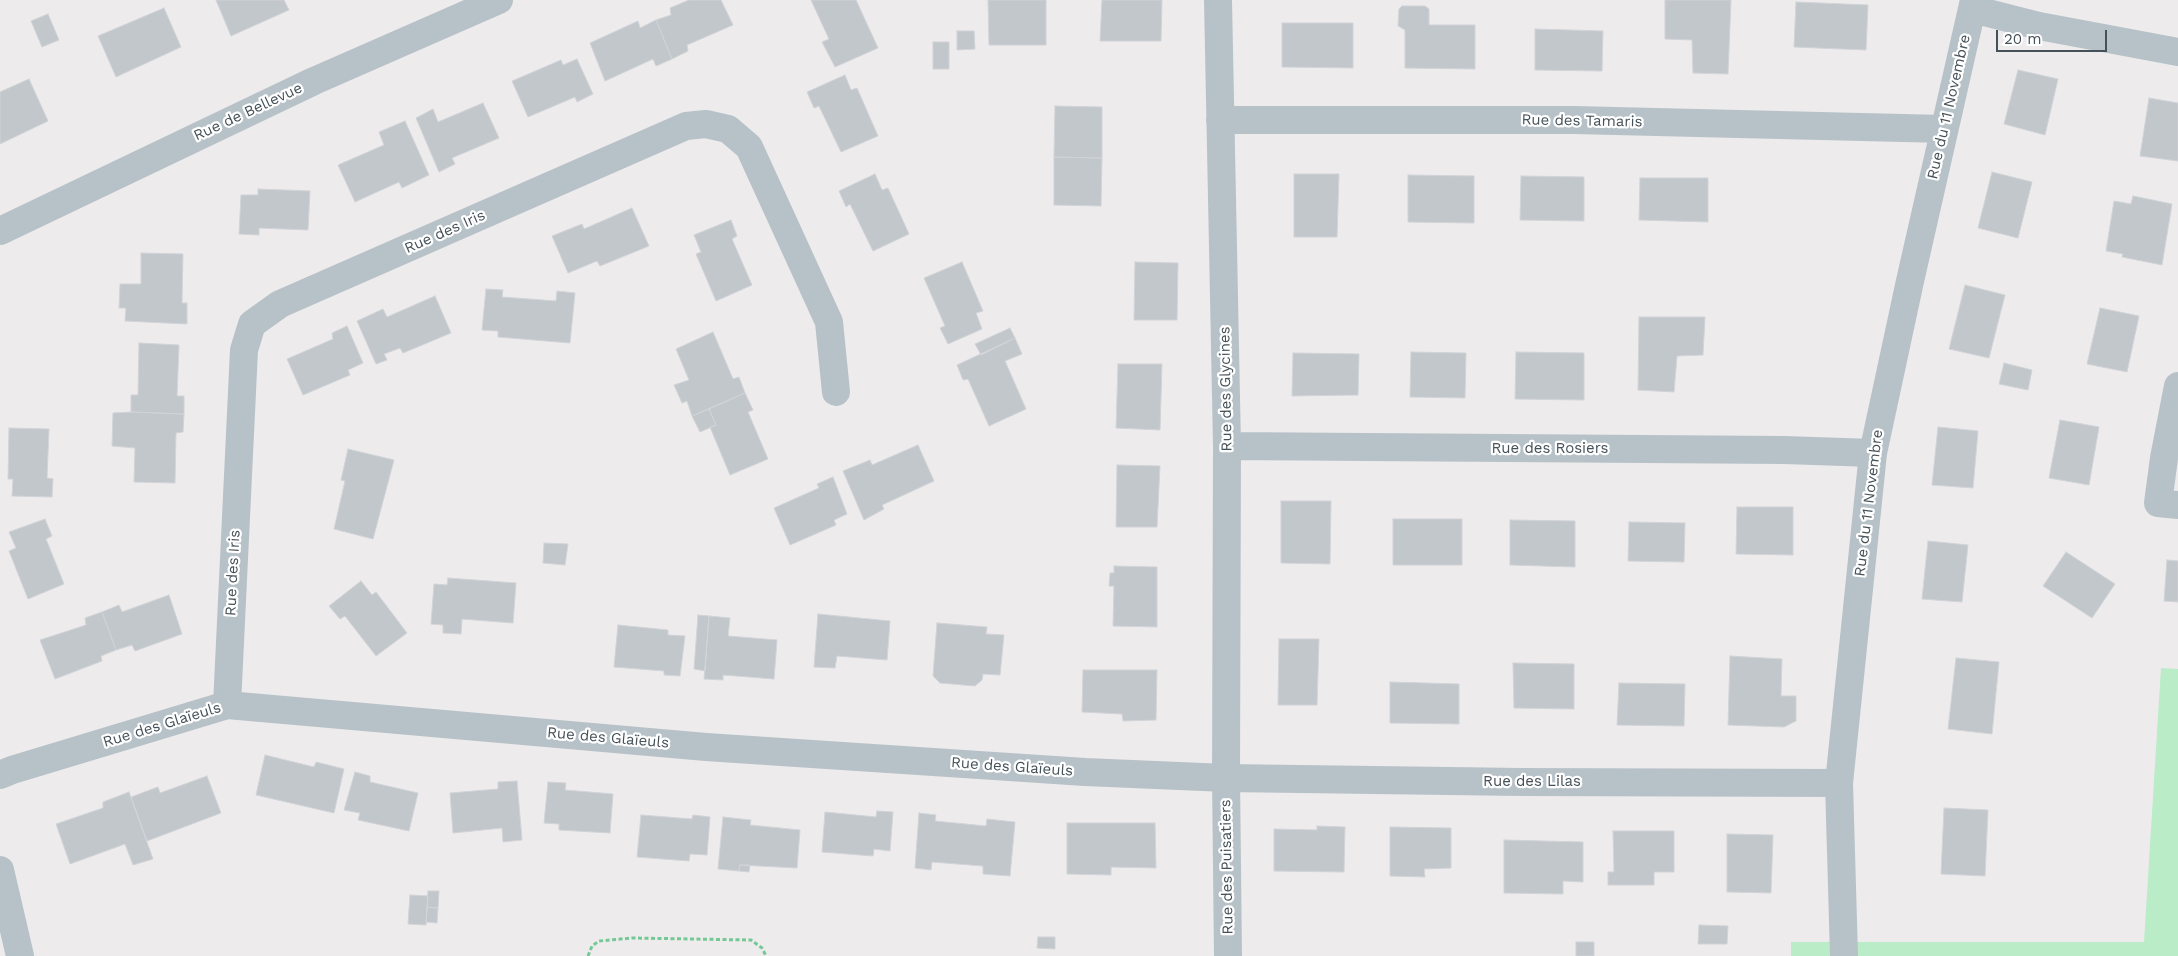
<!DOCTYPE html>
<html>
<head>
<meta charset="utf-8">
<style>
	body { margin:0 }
	#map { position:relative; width:2178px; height:956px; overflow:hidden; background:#eeebec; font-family:"Work Sans",sans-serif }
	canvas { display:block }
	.scale { position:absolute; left:1996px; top:30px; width:111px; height:22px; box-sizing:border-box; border:2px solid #455158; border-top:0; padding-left:6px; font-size:15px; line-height:18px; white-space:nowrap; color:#455158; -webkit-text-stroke:4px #fff; paint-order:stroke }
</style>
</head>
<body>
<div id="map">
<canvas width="2178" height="956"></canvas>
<div class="scale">20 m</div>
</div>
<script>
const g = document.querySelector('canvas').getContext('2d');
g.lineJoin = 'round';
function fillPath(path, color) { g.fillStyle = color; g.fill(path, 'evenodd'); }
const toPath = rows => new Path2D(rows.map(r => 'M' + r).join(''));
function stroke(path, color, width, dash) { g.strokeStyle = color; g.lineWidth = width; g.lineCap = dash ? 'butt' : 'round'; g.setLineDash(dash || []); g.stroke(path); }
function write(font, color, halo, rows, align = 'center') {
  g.font = font + ' "Work Sans",sans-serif'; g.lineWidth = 4.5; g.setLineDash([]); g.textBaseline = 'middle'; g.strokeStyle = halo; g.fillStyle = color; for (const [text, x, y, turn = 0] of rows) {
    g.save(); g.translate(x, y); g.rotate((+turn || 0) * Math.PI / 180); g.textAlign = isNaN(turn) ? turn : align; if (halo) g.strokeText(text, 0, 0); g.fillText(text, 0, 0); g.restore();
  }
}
const green = toPath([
	[2161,668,2178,669,2178,956,1791,956,1791,942,2144,942]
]);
const building = toPath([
	[216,0,284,0,289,10,231,36,216,0],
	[689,0,721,0,733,25,687,45,688,51,672,59,656,20,671,15,670,8,689,0],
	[811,0,856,0,878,48,835,67,822,42,829,39,811,0],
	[988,0,1046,0,1046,45,989,45,988,0],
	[1102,0,1162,0,1161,41,1100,41,1102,0],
	[1665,0,1731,0,1728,74,1693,73,1692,40,1665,39,1665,0],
	[1796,2,1868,5,1866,50,1794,47,1796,2],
	[1402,6,1425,6,1429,9,1429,25,1475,25,1475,69,1405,68,1405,30,1398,26,1399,9,1402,6],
	[164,8,181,47,116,77,98,36,164,8],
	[48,14,59,40,42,47,31,21,48,14],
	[656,20,672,59,656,66,653,59,605,81,590,43,638,21,640,28,656,20],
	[1282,23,1353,23,1353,68,1282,67,1282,23],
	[1535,29,1603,31,1602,71,1535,70,1535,29],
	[957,31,974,31,975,49,957,50,957,31],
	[933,42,949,42,949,69,933,69,933,42],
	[577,59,593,94,577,102,575,97,528,117,512,81,561,60,563,65,577,59],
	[2018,70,2058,79,2045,135,2004,124,2018,70],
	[845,75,851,90,857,88,878,136,841,152,819,106,814,108,807,92,845,75],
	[29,79,48,121,0,144,0,92,29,79],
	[2149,98,2178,103,2178,161,2140,156,2149,98],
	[483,103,499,138,452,158,455,164,439,172,416,118,433,109,438,122,483,103],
	[1055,106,1102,107,1102,158,1054,157,1055,106],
	[405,121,429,175,402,188,399,182,355,202,338,165,384,145,379,132,405,121],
	[1054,157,1102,158,1101,206,1054,205,1054,157],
	[1992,172,2032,182,2018,238,1978,228,1992,172],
	[875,174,882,190,888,188,909,234,873,251,850,204,846,207,839,191,875,174],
	[1294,174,1339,174,1337,237,1294,237,1294,174],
	[1408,175,1474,176,1474,223,1408,222,1408,175],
	[1521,176,1584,177,1584,221,1520,220,1521,176],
	[1640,178,1708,178,1708,222,1639,220,1640,178],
	[258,189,310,191,308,230,259,228,259,235,239,234,241,195,258,195,258,189],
	[2133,196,2172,204,2162,265,2122,257,2123,254,2106,251,2114,201,2131,204,2133,196],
	[632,208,649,246,600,266,597,261,568,273,552,236,582,224,584,229,632,208],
	[731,220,737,236,732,239,752,285,716,301,696,254,701,252,694,235,731,220],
	[141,253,183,254,182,303,187,303,187,324,125,321,126,308,119,308,120,284,141,284,141,253],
	[962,262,983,311,976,313,982,329,948,344,940,328,945,326,924,278,962,262],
	[1135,262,1178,263,1177,320,1134,320,1135,262],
	[1965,285,2005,295,1989,358,1949,349,1965,285],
	[486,289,503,290,502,297,556,301,557,291,575,293,570,343,498,337,498,331,482,330,486,289],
	[435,296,451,333,403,353,400,348,384,354,387,360,376,364,357,321,383,309,387,317,435,296],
	[2100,308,2139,316,2127,372,2087,364,2100,308],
	[1639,317,1705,317,1703,355,1677,356,1674,392,1638,390,1639,317],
	[347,326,363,363,348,370,350,375,303,395,287,359,333,339,332,333,347,326],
	[1010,328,1015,338,981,355,975,344,1010,328],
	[713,332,733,379,739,377,745,393,692,416,687,401,682,403,674,385,689,380,676,349,713,332],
	[1015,338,1022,354,1005,361,1026,409,989,426,968,379,963,380,957,365,1015,338],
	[139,343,179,345,177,396,184,396,184,414,131,412,131,395,138,395,139,343],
	[1411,352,1466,353,1465,398,1410,397,1411,352],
	[1516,352,1584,353,1584,400,1515,399,1516,352],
	[1293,353,1359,354,1358,395,1292,396,1293,353],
	[2004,363,2032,370,2028,390,1999,384,2004,363],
	[1118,364,1162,364,1160,430,1116,428,1118,364],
	[745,393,753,410,748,412,768,459,730,475,710,427,716,425,709,409,745,393],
	[709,409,716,425,700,432,692,416,709,409],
	[131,412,184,414,183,432,176,433,175,483,134,482,135,448,112,446,113,413,131,412],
	[2060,420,2099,427,2089,485,2049,478,2060,420],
	[1938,427,1978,431,1973,488,1932,485,1938,427],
	[9,428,49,429,47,478,53,479,52,497,12,496,13,479,8,479,9,428],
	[918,445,934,481,882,505,884,509,864,520,843,471,870,460,872,465,918,445],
	[348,449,394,460,373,539,334,529,345,481,341,480,348,449],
	[1117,465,1160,466,1157,527,1116,527,1117,465],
	[833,477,847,514,834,520,836,525,790,545,774,508,819,488,817,484,833,477],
	[1281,501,1331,501,1330,564,1281,563,1281,501],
	[1737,507,1793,507,1793,555,1736,554,1737,507],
	[45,519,52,536,46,539,64,584,28,599,9,551,16,548,9,532,45,519],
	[1393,519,1462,519,1462,565,1393,565,1393,519],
	[1510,520,1575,521,1575,567,1510,565,1510,520],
	[1629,522,1685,523,1684,562,1628,561,1629,522],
	[1928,541,1968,545,1962,602,1922,599,1928,541],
	[544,543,568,544,565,565,543,563,544,543],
	[2066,552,2115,584,2092,618,2043,586,2066,552],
	[2167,560,2178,561,2178,602,2164,601,2167,560],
	[1114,566,1157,567,1157,627,1113,626,1114,586,1109,586,1110,573,1114,573,1114,566],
	[448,578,516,583,513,623,462,619,461,634,443,633,443,625,431,624,434,584,447,585,448,578],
	[361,581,372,595,376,592,407,633,376,656,345,616,340,619,329,606,361,581],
	[169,595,182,634,135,651,132,645,116,650,102,612,119,605,122,612,169,595],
	[102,612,116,650,101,656,102,661,55,679,40,640,86,625,85,618,102,612],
	[818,614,890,621,887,660,837,656,835,668,814,667,818,614],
	[698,615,709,616,705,671,694,669,698,615],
	[709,616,730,618,728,636,777,640,774,679,723,675,723,680,704,679,709,616],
	[937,623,987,627,986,634,1004,635,1000,675,983,674,982,680,975,686,940,683,933,676,937,623],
	[618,625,668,630,668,635,685,636,680,676,664,675,664,671,614,667,618,625],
	[1279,639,1319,639,1317,705,1278,705,1279,639],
	[1730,656,1782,659,1781,696,1796,696,1796,721,1784,727,1728,725,1730,656],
	[1956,658,1999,662,1992,734,1948,729,1956,658],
	[1513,663,1574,664,1574,709,1514,708,1513,663],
	[1083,670,1157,670,1156,720,1123,721,1122,714,1082,712,1083,670],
	[1390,682,1459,684,1459,724,1390,723,1390,682],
	[1619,683,1685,684,1684,726,1617,725,1619,683],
	[265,755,314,767,316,762,344,769,334,813,256,795,265,755],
	[355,772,370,776,370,782,418,793,409,831,358,820,360,813,344,810,355,772],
	[207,776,221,813,147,841,131,797,158,787,160,793,207,776],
	[517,781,522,840,503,842,502,828,453,833,450,793,498,789,498,782,517,781],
	[548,782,566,783,565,790,613,794,610,833,559,830,559,824,544,823,548,782],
	[129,792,153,859,133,865,125,844,70,864,56,824,103,808,103,802,129,792],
	[1944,808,1988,810,1985,876,1941,874,1944,808],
	[877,811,893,812,890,851,874,849,873,856,822,852,825,812,876,817,877,811],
	[919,813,936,815,935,821,986,826,987,819,1015,822,1010,876,983,874,983,866,932,862,931,870,915,868,919,813],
	[641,815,692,819,693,815,710,817,707,855,690,854,689,861,637,857,641,815],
	[723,817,751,820,750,825,800,830,797,868,740,865,739,871,718,869,723,817],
	[1067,823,1155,823,1156,868,1111,867,1111,875,1067,874,1067,823],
	[1317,826,1345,827,1344,872,1274,871,1274,829,1317,830,1317,826],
	[1390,827,1451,828,1451,868,1424,869,1425,877,1390,876,1390,827],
	[1613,831,1674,831,1674,872,1654,872,1654,885,1608,885,1608,872,1614,872,1613,831],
	[1727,834,1773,835,1771,893,1727,892,1727,834],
	[1504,840,1583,842,1583,882,1563,881,1563,894,1504,893,1504,840],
	[740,865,750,865,749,872,739,871,740,865],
	[428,891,439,891,438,908,427,907,428,891],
	[410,895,428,896,426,925,408,924,410,895],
	[427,907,438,908,437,923,426,922,427,907],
	[1699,925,1728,926,1727,944,1698,944,1699,925],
	[1038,937,1055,937,1055,949,1037,948,1038,937],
	[1576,942,1594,942,1594,956,1576,956,1576,942]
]);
const path = toPath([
	[588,956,592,946,599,941,632,938,751,940,762,948,766,956]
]);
const minor = toPath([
	[1218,0,1227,446,1226,778,1228,956],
	[1972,9,2039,26,2178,52],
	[1220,120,1574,120,1944,129],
	[2178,386,2164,458,2158,503,2178,505],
	[1227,446,1784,450,1873,453],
	[227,705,244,350,252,324,280,304,686,126,706,124,728,129,749,147,829,322,836,392],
	[0,775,12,770,227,705,706,747,1085,772,1226,778,1522,782,1839,783],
	[0,870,20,956],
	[1844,956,1839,783,1873,453,1910,281,1974,0]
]);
const tertiary = toPath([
	[0,231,314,81,499,0]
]);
const streetNames = [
	["Rue du 11 Novembre",1949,107,-77],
	["Rue de Bellevue",248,112,-25],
	["Rue des Tamaris",1582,121,1],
	["Rue des Iris",445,232,-24],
	["Rue des Glycines",1226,389,-91],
	["Rue des Rosiers",1550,449],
	["Rue du 11 Novembre",1869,503,-83],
	["Rue des Iris",233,573,-87],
	["Rue des Glaïeuls",162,725,-17],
	["Rue des Glaïeuls",608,738,5],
	["Rue des Glaïeuls",1012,767,4],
	["Rue des Lilas",1532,782],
	["Rue des Puisatiers",1227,867,-91]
];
fillPath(green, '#baecc8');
fillPath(building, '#c2c7cb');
stroke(building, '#d0d3d7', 1);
stroke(path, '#74c895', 3, [4, 2.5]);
stroke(minor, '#b7c2c8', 28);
stroke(tertiary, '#b7c2c8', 28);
write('15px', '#455158', '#fff', streetNames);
</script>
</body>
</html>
